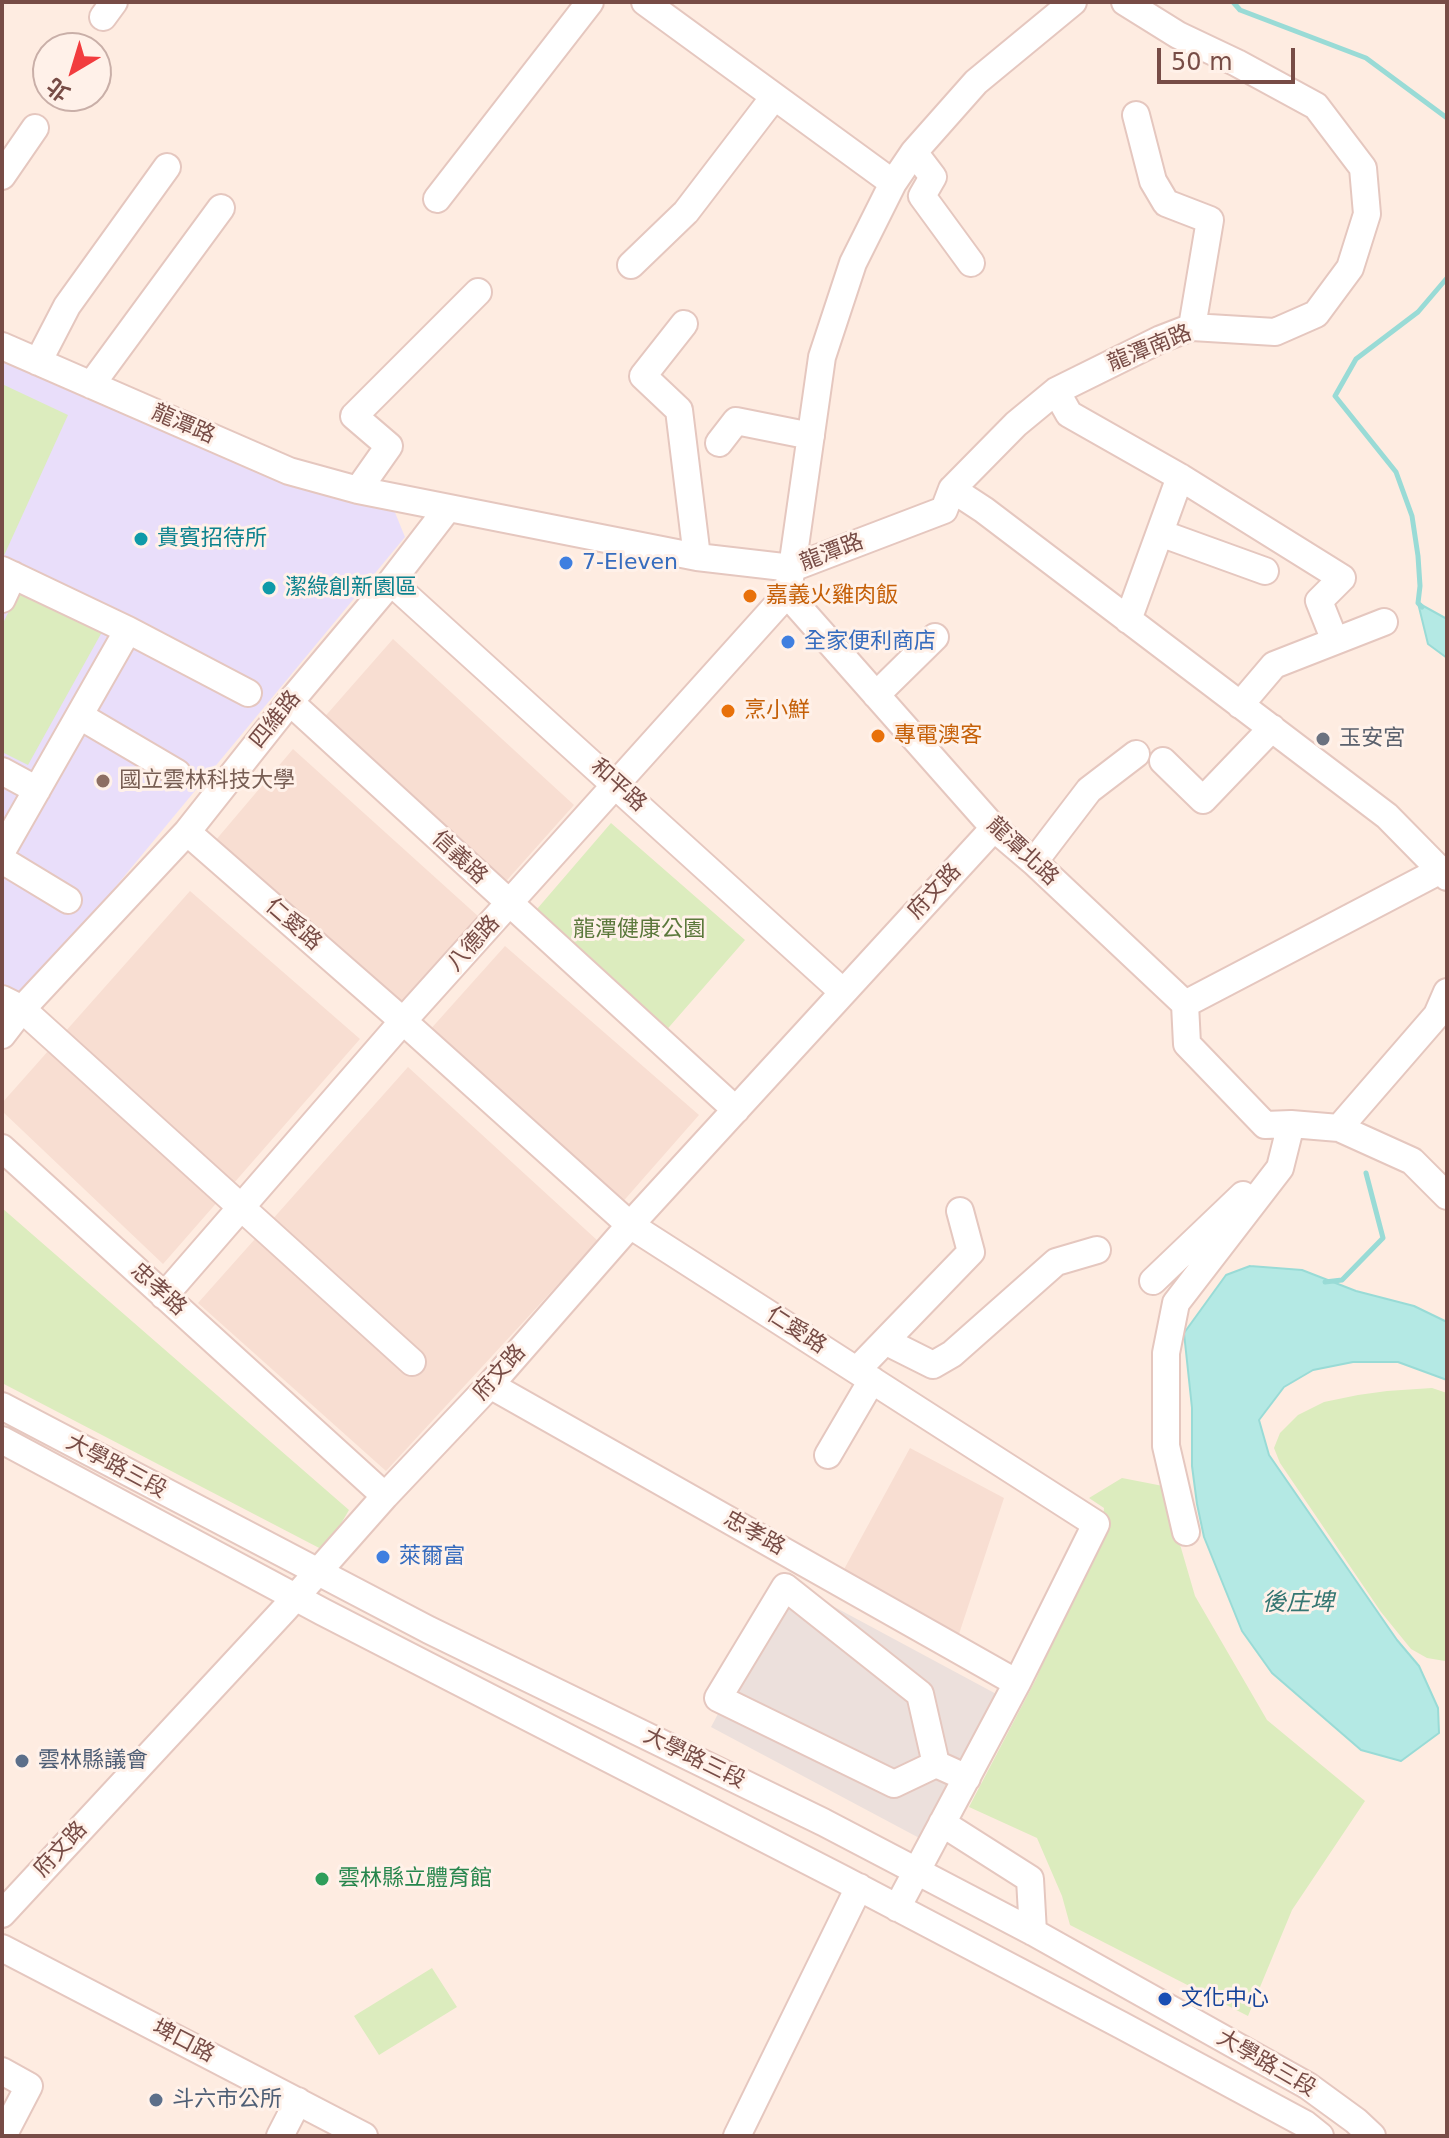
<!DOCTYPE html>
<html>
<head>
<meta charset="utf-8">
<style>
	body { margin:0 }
	#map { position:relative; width:1449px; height:2138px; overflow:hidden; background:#feece1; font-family:"DejaVu Sans","Noto Sans TC",sans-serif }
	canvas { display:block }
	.frame { position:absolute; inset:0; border:4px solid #774c46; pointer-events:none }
	.north { position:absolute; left:32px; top:32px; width:80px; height:80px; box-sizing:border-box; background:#fff1e9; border:2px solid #c9afa8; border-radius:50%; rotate:218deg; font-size:22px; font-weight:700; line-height:32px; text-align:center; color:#774c46 }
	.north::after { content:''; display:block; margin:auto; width:28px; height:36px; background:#f23c3e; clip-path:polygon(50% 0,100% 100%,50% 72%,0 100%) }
	.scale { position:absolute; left:1157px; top:48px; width:138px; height:36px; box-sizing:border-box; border:4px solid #774c46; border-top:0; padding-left:10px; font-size:24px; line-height:28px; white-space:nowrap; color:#774c46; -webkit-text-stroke:6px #fff1e9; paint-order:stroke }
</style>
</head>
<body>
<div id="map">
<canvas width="1449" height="2138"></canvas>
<div class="frame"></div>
<div class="north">北</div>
<div class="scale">50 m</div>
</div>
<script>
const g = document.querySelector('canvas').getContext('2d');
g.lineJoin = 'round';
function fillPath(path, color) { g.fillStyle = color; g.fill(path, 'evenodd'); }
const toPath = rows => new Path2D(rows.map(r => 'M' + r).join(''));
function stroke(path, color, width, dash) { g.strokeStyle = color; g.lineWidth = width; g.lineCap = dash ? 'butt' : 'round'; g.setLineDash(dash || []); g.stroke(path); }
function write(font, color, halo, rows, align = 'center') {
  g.font = font + ' "DejaVu Sans","Noto Sans TC",sans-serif'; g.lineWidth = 6; g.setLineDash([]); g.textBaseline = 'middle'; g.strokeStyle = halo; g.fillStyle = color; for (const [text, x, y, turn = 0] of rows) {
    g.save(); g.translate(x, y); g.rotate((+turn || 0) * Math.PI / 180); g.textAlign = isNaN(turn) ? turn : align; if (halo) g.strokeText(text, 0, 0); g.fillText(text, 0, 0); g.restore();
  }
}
const residential = toPath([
	[393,639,574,805,500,888,321,721],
	[293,749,479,917,399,1007,215,841],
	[190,891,360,1039,163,1264,2,1111,2,1103],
	[505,946,699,1115,620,1205,428,1032],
	[408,1067,598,1241,386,1471,198,1303],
	[910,1448,1004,1498,958,1637,842,1573]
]);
const industrial = toPath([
	[788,1582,1000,1696,923,1840,711,1727]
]);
const education = toPath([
	[2,357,394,510,405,537,2,1024]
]);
const green = toPath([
	[2,384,68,415,2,560],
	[20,589,102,632,28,765,2,752,2,625],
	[611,823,745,940,663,1034,531,916],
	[2,1208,349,1510,325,1551,2,1383],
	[1432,1388,1447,1393,1447,1661,1445,1661,1427,1658,1411,1649,1381,1612,1280,1463,1274,1448,1280,1433,1298,1415,1324,1402,1358,1395,1387,1391],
	[1122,1478,1163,1486,1195,1596,1267,1720,1365,1801,1292,1910,1248,2016,1070,1925,1062,1896,1037,1838,969,1807,1036,1679,1102,1529,1104,1508,1089,1498],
	[432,1968,457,2007,379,2055,354,2016]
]);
const water = toPath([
	[1418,603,1447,619,1447,658,1428,644,1418,603],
	[1250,1266,1302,1270,1356,1291,1414,1306,1447,1322,1447,1380,1398,1362,1353,1362,1313,1370,1284,1387,1259,1420,1269,1455,1397,1640,1419,1666,1438,1708,1439,1733,1401,1761,1361,1750,1272,1673,1242,1631,1204,1537,1197,1504,1192,1466,1192,1408,1184,1333,1226,1275,1250,1266]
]);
const stream = toPath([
	[1233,2,1240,10,1366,58,1447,118],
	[1422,607,1418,603,1420,586,1418,556,1412,516,1396,472,1335,396,1356,359,1418,312,1447,278],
	[1325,1282,1342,1280,1383,1238,1366,1173]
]);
const minor = toPath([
	[645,2,893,183],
	[1073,2,976,82,914,152,893,183,853,263,822,357,792,568,787,594,994,828,1034,862,1185,1004,1187,1044,1265,1125,1291,1124,1339,1128,1412,1161,1447,1196],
	[103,17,114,2],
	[1136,115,1153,181,1166,203,1210,220,1192,327],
	[914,152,933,177,922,196,971,263],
	[2,176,35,128],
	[437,199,590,2],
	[631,265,686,212,774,97],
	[684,324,643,376,679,410,697,557],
	[2,346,289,471,358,490,697,557,792,568,944,510,952,489,984,510,1387,816,1447,877],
	[38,362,67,306,167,167],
	[91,385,221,208],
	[1056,391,1069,414,1180,477,1342,578,1319,601,1335,641],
	[719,443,736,421,811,436],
	[952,489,1016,424,1056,391,1161,339,1192,327,1275,332,1316,314,1350,268,1367,214,1363,168,1316,106,1237,63,1178,35,1125,2],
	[358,490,389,446,354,416,478,292],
	[1160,533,1265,571],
	[2,570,128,630,248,693],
	[391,582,843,992],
	[2,599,13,575],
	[1128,620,1180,477],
	[876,695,935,637],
	[290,702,736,1110],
	[1240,705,1274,665,1384,622],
	[80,716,177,773],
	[1163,761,1203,800,1272,728],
	[2,771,37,790],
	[187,832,403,1021,630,1225,1096,1524,1017,1683,897,1908],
	[2,851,128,630],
	[2,860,68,900],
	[1034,862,1089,790,1136,754],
	[2,999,22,1009,412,1362],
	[1185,1004,1439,871],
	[2,1035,22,1009,187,832,290,702,391,582,448,508],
	[1339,1128,1437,1015,1447,992],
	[2,1148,385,1496],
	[1153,1281,1243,1195],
	[164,1296,403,1021,787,594],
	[885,1341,933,1365,952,1354,1056,1262,1097,1250],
	[857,1370,971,1252,960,1211],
	[490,1385,1017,1683],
	[2,1406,429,1630,823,1822,1033,1932,1308,2086,1356,2121,1372,2136],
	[2,1440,323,1612,841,1878,1121,2025,1305,2124,1320,2136],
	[828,1455,872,1380],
	[1186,1532,1166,1446,1166,1353,1176,1303,1280,1168,1291,1124],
	[936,1764,920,1694,785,1587,718,1698,894,1784,936,1764,967,1778],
	[942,1823,1030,1879,1033,1932],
	[2,1914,285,1609,385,1496,490,1385,630,1225,994,828],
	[2,1948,364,2136],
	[2,2071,29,2086,3,2136],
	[280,2136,298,2101],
	[737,2136,859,1887]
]);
const markers = [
	[141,539,8,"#0f9aa8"],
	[566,563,8,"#3f7fe0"],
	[269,588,8,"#0f9aa8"],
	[750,596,8,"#e8710a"],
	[788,642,8,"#3f7fe0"],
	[728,711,8,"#e8710a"],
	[878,736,8,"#e8710a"],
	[1323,739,8,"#6b7280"],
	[103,781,8,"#8d6e63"],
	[383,1557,8,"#3f7fe0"],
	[22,1761,8,"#5c6f8a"],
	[322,1879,8,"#2e9e5b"],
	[1165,1999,8,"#1a4fb4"],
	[156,2100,8,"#5c6f8a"]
];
const streetNames = [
	["龍潭南路",1150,349,-22],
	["龍潭路",183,425,23],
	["龍潭路",832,553,-21],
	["四維路",276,720,-51],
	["和平路",618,786,42],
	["龍潭北路",1022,852,43],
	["信義路",459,858,43],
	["府文路",935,892,-47],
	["仁愛路",293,925,41],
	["八德路",474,944,-48],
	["忠孝路",158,1290,42],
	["仁愛路",796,1331,33],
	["府文路",500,1373,-48],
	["大學路三段",116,1467,28],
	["忠孝路",754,1534,29],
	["大學路三段",694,1759,26],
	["府文路",61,1850,-47],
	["埤口路",183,2042,27],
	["大學路三段",1266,2064,30]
];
const cultureNames = [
	["貴賓招待所",157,539],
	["潔綠創新園區",285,588]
];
const shopNames = [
	["7-Eleven",582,563],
	["全家便利商店",804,642],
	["萊爾富",399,1557]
];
const foodNames = [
	["嘉義火雞肉飯",766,596],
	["烹小鮮",744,711],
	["專電澳客",894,736]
];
const worshipNames = [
	["玉安宮",1339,739]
];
const educationNames = [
	["國立雲林科技大學",119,781]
];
const parkNames = [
	["龍潭健康公園",639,930]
];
const serviceNames = [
	["雲林縣議會",38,1761],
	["斗六市公所",172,2100]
];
const leisureNames = [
	["雲林縣立體育館",338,1879]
];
const transitNames = [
	["文化中心",1181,1999]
];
const waterNames = [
	["後庄埤",1298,1604]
];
fillPath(residential, '#f8ded2');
fillPath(industrial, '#ece0dc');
fillPath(education, '#e9defa');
fillPath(green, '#dcecbe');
fillPath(water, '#b4e9e4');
stroke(water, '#99dbd6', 2);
stroke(stream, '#99dbd6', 5);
stroke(minor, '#e5c7bf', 30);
stroke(minor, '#fff', 26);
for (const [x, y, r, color] of markers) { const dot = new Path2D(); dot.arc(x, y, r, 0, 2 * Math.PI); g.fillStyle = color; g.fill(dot); stroke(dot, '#fff1e9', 3); }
write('22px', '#774c46', '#fff1e9', streetNames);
write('22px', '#0d838f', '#fff1e9', cultureNames, 'left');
write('22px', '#366cbe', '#fff1e9', shopNames, 'left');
write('22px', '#c56008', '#fff1e9', foodNames, 'left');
write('22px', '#5b616d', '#fff1e9', worshipNames, 'left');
write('22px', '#785e54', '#fff1e9', educationNames, 'left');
write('22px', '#5b783b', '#fff1e9', parkNames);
write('22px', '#4e5e75', '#fff1e9', serviceNames, 'left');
write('22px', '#27864d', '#fff1e9', leisureNames, 'left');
write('22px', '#164399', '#fff1e9', transitNames, 'left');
write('italic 24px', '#357672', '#fff1e9', waterNames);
</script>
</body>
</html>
